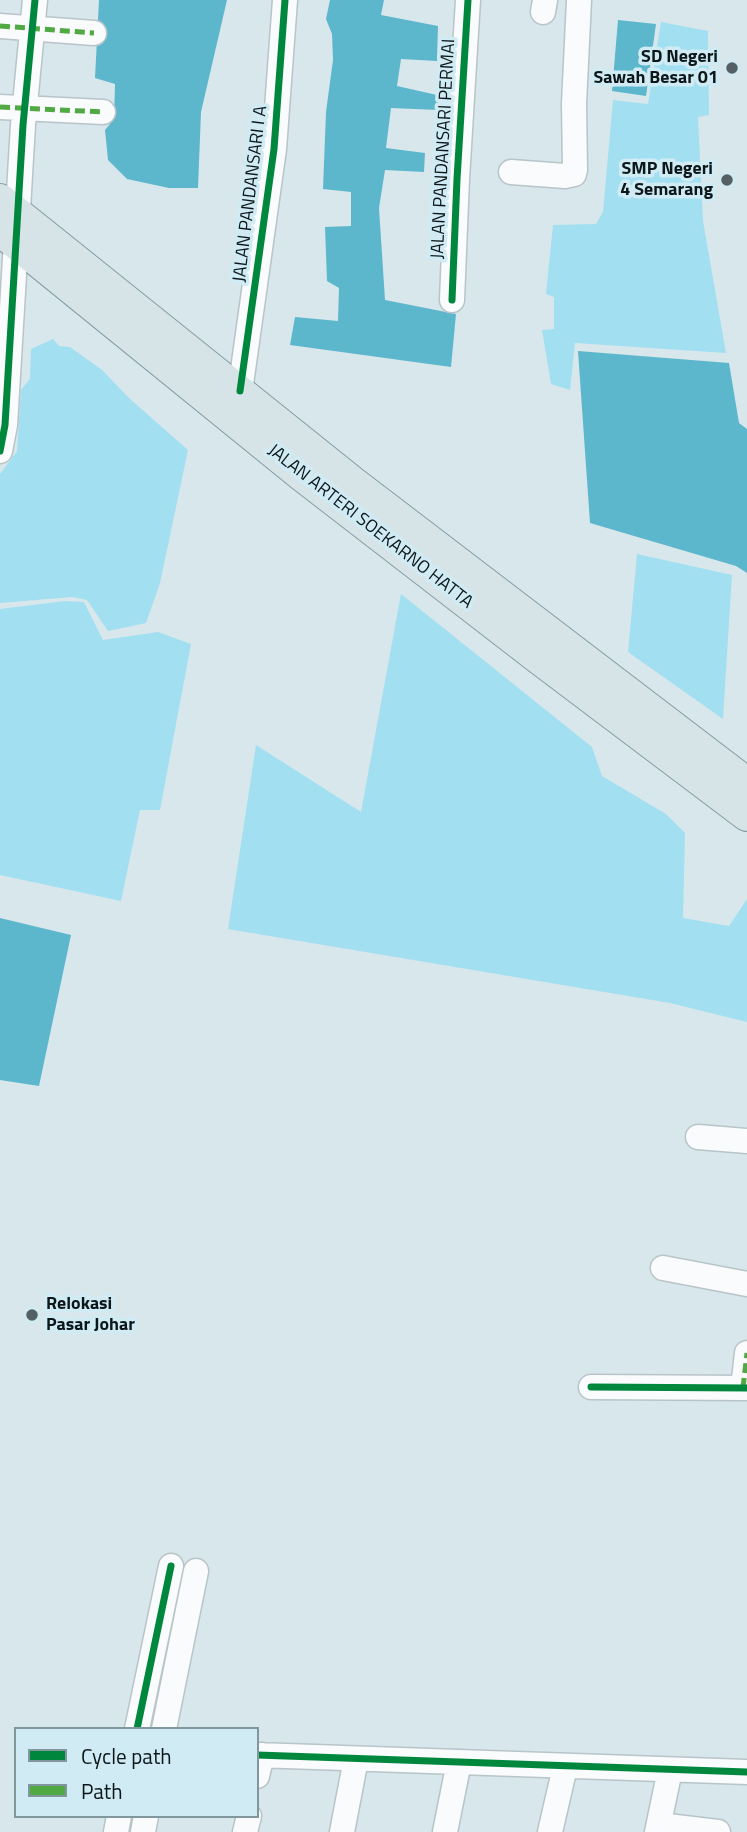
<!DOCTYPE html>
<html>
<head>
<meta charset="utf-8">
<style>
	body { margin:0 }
	#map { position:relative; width:747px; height:1832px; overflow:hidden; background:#d8e7ec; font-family:"Titillium Web",sans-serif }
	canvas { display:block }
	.legend { position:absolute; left:14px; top:1727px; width:245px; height:91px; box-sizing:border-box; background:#d0ebf4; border:2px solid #82969d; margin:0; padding:9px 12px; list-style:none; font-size:21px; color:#0d171a }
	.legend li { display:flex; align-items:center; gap:14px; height:35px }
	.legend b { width:35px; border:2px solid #82969d }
</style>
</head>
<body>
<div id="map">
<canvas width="747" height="1832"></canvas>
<ul class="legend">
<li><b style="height:9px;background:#00873e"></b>Cycle path</li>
<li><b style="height:9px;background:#50a942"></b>Path</li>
</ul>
</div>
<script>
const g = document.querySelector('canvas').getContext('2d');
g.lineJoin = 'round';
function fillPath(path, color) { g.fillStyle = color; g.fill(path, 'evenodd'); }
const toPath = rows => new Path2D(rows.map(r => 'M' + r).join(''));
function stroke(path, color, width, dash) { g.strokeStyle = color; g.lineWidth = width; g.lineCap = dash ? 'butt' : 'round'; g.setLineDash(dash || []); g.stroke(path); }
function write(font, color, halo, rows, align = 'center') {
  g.font = font + ' "Titillium Web",sans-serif'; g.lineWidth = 7; g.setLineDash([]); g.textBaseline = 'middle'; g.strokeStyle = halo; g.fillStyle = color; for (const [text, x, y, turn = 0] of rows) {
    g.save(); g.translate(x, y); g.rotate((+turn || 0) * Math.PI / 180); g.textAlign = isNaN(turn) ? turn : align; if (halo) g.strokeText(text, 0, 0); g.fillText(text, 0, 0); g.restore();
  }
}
const green = toPath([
	[661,22,708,31,709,115,698,117,703,221,726,353,575,343,570,390,551,384,542,330,554,329,554,297,546,294,553,225,596,224,603,212,613,100,648,104],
	[53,339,59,346,70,347,102,370,130,399,188,450,160,583,146,623,108,631,87,600,72,597,0,603,0,474,17,451,21,390,30,379,31,349],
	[637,554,732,575,723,719,628,652],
	[401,594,592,747,602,776,666,814,685,833,683,918,729,926,747,899,747,1022,670,1003,228,929,256,745,361,812],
	[65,601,84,602,103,640,158,632,191,644,160,810,140,810,121,901,0,875,0,609]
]);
const water = toPath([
	[99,0,227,0,201,112,198,188,169,188,127,179,108,160,105,130,114,119,115,84,95,78],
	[330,0,384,0,381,15,438,26,437,61,401,59,397,86,437,95,439,110,391,108,386,148,425,153,424,172,385,170,379,208,385,300,456,314,451,367,290,345,295,317,338,321,339,288,327,281,325,227,351,226,351,192,323,189,326,112,333,60,332,34,326,19],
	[618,20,656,24,646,96,612,91],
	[578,351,729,363,739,423,747,429,747,573,736,566,590,523],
	[0,918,71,935,39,1086,0,1080]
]);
const minor = toPath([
	[543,12,545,0],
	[0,26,94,33],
	[0,107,103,112],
	[511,172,565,176,574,174,575,170,574,104,579,0],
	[452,300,457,179,468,0],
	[240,391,274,149,285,0],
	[0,451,5,425,23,125,35,0],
	[698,1137,747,1141],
	[663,1268,747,1284],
	[591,1387,747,1388],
	[743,1388,747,1353],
	[137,1729,171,1566],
	[164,1729,196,1571],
	[257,1755,747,1772],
	[257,1776,262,1755],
	[659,1825,718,1832],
	[116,1832,119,1816],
	[143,1832,146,1816],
	[245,1832,249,1816],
	[342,1832,356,1759],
	[445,1832,459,1762],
	[550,1832,565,1767],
	[657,1832,670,1770]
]);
const major = toPath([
	[0,200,353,483,747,784],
	[0,230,302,475,539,658,747,815]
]);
const quiet = toPath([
	[0,26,94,33],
	[0,107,103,112],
	[743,1388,747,1353]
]);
const cycleway = toPath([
	[452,300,457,179,468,0],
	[240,391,274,149,285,0],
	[0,451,5,425,23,125,35,0],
	[591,1387,747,1388],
	[137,1729,171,1566],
	[257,1755,747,1772]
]);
const markers = [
	[732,68,7,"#546064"],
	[727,180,7,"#546064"],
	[32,1315,7,"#546064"]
];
const poiNames = [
	["SD Negeri",718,58],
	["Sawah Besar 01",718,79],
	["SMP Negeri",713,170],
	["4 Semarang",713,191],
	["Relokasi",46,1305,"left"],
	["Pasar Johar",46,1326,"left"]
];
const streetNames = [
	["JALAN PANDANSARI PERMAI",444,149,-87],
	["JALAN PANDANSARI I A",251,194,-83],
	["JALAN ARTERI SOEKARNO HATTA",370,527,38]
];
fillPath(green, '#a2dff1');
fillPath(water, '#5cb7cc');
stroke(minor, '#b8c4c8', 27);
stroke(major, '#839da4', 34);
stroke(minor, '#f9fbfc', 24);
stroke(major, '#d7e4e7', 32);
stroke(quiet, '#50a942', 5, [10, 5]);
stroke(cycleway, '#00873e', 7);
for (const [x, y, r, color] of markers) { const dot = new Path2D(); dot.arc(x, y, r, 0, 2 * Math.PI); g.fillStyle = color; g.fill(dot); stroke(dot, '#d0ebf4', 2.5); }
write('bold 18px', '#0d171a', '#d0ebf4', poiNames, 'right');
write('18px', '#0d171a', '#d0ebf4', streetNames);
</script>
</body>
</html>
